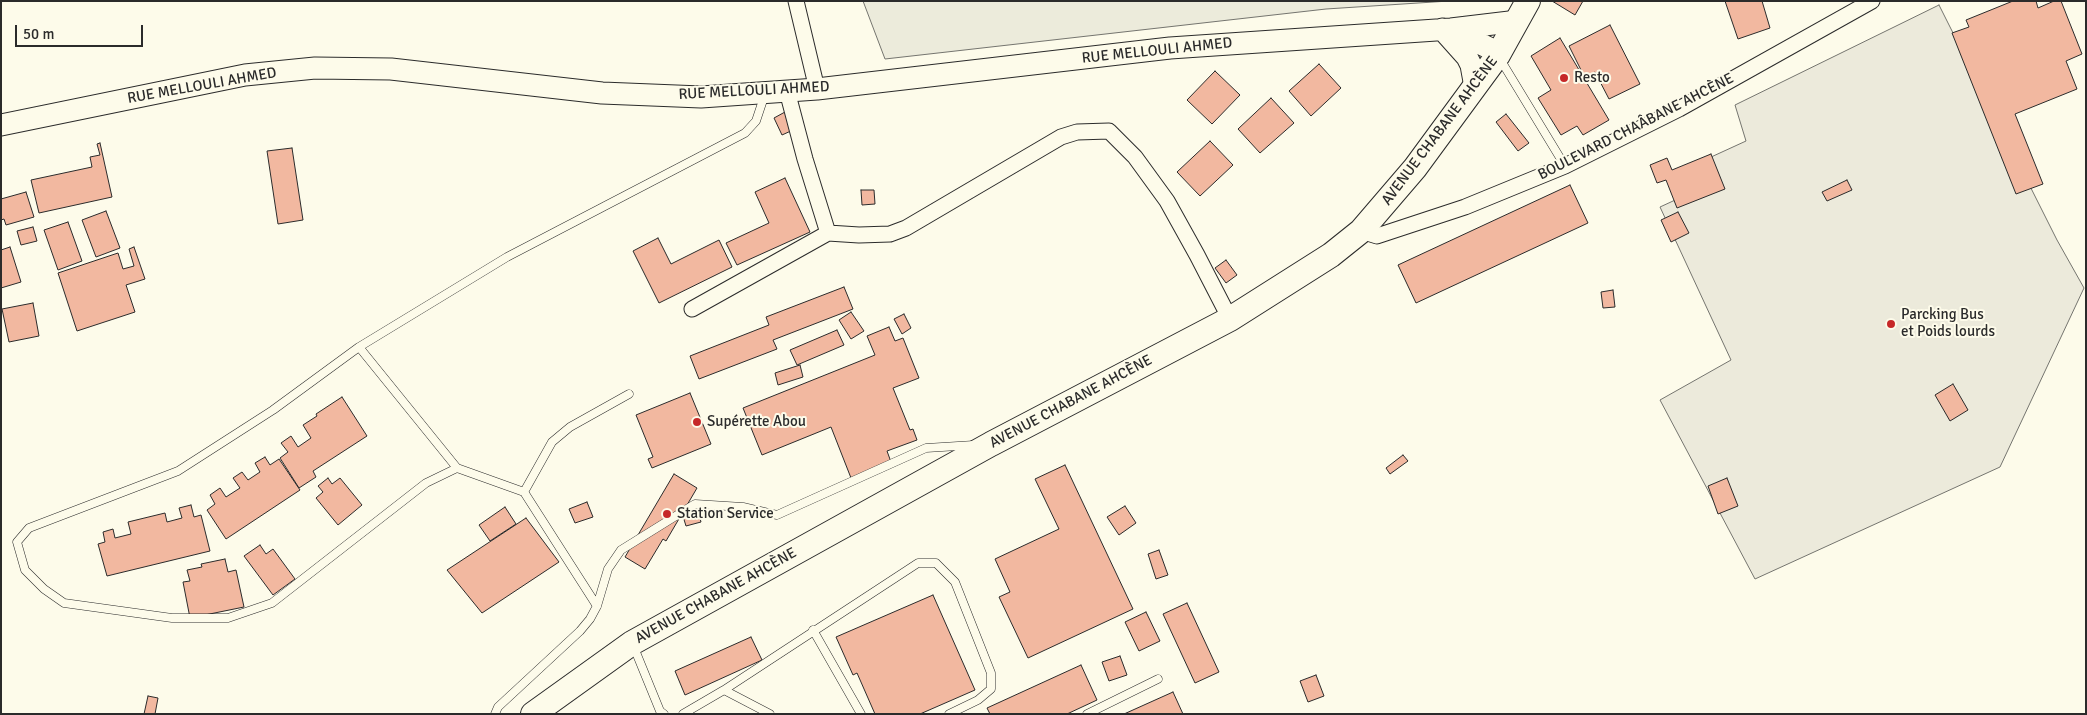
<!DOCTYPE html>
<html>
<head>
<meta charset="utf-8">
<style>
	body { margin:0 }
	#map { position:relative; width:2087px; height:715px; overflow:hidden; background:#fdfbea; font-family:Signika,sans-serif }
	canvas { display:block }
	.frame { position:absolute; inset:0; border:2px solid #2b2b2b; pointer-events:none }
	.scale { position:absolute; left:15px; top:25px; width:128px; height:22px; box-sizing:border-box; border:2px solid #2b2b2b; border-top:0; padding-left:6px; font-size:15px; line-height:18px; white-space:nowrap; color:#2b2b2b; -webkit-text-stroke:4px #fdfbea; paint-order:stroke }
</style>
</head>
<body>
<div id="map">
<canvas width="2087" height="715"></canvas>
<div class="frame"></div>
<div class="scale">50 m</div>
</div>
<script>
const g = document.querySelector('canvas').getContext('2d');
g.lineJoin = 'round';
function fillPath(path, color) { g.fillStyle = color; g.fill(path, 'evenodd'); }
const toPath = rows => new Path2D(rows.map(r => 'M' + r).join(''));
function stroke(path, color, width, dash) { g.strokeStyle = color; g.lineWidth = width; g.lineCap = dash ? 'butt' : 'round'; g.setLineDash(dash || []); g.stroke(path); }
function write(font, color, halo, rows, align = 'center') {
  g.font = font + ' Signika,sans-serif'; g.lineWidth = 4; g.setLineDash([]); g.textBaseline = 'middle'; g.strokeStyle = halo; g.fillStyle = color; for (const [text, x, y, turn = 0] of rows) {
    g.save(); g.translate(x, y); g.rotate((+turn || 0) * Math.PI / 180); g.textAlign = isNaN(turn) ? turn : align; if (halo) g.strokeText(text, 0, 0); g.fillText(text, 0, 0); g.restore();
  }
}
const green = toPath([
	[863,1,1449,1,1326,9,885,59,863,1]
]);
const parking = toPath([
	[1939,5,2057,240,2084,288,2000,467,1755,579,1660,400,1731,360,1660,207,1710,184,1698,163,1746,141,1735,105,1939,5]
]);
const building = toPath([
	[1552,1,1583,1,1575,15,1552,1],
	[1725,1,1762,1,1770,28,1738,39,1725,1],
	[2013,1,2036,1,2038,8,2054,1,2061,1,2082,54,2066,61,2077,89,2015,114,2043,184,2016,194,1952,33,1969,27,1966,20,2013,1],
	[1610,25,1640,84,1609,99,1595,72,1585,78,1569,46,1610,25],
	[1560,38,1609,120,1583,135,1577,126,1561,135,1538,98,1551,90,1531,56,1560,38],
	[1319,64,1341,88,1311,116,1289,91,1319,64],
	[1215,71,1240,95,1212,124,1187,100,1215,71],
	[1271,98,1294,123,1260,153,1238,129,1271,98],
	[785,112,793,130,782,135,774,118,785,112],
	[1506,114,1529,143,1518,151,1496,122,1506,114],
	[1210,141,1233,165,1200,196,1177,172,1210,141],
	[100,143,112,197,39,213,31,180,92,167,90,157,100,155,97,144,100,143],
	[292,148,303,220,278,224,267,151,292,148],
	[1711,154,1725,189,1677,208,1666,180,1657,183,1650,165,1667,158,1672,170,1711,154],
	[785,178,810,232,737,265,726,243,769,223,755,192,785,178],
	[1847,180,1852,190,1827,201,1822,192,1847,180],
	[1570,185,1588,223,1416,303,1398,265,1570,185],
	[861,190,874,190,875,204,862,205,861,190],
	[26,192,34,217,6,225,4,219,1,220,1,199,26,192],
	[106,211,120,248,96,257,82,220,106,211],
	[1678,212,1689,233,1671,242,1661,220,1678,212],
	[68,222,82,261,58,270,44,230,68,222],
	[33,227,37,241,21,245,17,231,33,227],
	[658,238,671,264,719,240,732,267,659,303,633,251,658,238],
	[10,247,21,282,1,288,1,250,10,247],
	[134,247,145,279,126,285,135,312,77,331,58,273,118,253,123,269,134,266,129,249,134,247],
	[1226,260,1237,275,1226,283,1215,268,1226,260],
	[844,287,853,309,773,340,777,349,699,379,690,356,769,325,766,317,844,287],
	[1613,290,1615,307,1603,308,1601,292,1613,290],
	[33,303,39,336,9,342,2,309,33,303],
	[851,312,864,331,851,339,839,320,851,312],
	[904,314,911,328,902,334,894,319,904,314],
	[889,327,895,341,903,338,919,378,893,388,910,430,913,429,917,440,887,451,891,462,851,478,831,427,762,455,743,408,875,355,867,336,889,327],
	[837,330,844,345,797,365,790,350,837,330],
	[800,365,803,377,778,385,775,373,800,365],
	[1953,384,1968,410,1950,421,1935,395,1953,384],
	[690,393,711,444,652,468,648,459,653,457,636,415,690,393],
	[342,397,367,436,313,471,316,477,299,488,280,458,288,452,281,443,291,436,298,447,311,438,303,425,317,416,316,414,342,397],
	[1403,455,1408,461,1390,474,1386,468,1403,455],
	[265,457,270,465,279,459,300,490,226,539,207,510,215,504,210,495,220,488,226,497,240,488,233,478,242,472,248,480,260,472,255,463,265,457],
	[1065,465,1133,609,1028,658,999,597,1010,592,995,559,1059,529,1035,479,1065,465],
	[674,474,697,488,666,541,663,539,645,569,625,557,674,474],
	[328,478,332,484,340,478,362,505,338,525,316,498,323,492,318,486,328,478],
	[1727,478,1738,506,1718,514,1708,486,1727,478],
	[587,502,593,517,575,523,569,509,587,502],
	[191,505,194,517,201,515,210,551,107,576,98,544,105,542,103,532,113,529,115,538,131,534,128,522,165,513,167,522,182,518,179,508,191,505],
	[1125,506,1136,523,1119,535,1107,517,1125,506],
	[505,507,516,524,490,541,479,525,505,507],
	[697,508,701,522,686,526,682,513,697,508],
	[526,518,559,562,482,613,447,570,526,518],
	[260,545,266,554,273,549,295,579,273,595,244,556,260,545],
	[1159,550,1168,575,1156,579,1148,554,1159,550],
	[225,559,228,572,236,570,244,607,190,618,183,582,190,581,187,570,202,567,201,564,225,559],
	[933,595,975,690,920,714,875,714,857,673,853,675,836,637,933,595],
	[1187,603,1219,672,1195,683,1163,614,1187,603],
	[1146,612,1160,641,1139,651,1125,622,1146,612],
	[751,637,762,660,685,695,675,671,751,637],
	[1120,656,1127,675,1109,681,1102,662,1120,656],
	[1081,665,1097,700,1067,714,990,714,987,708,1081,665],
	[1316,675,1324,696,1308,702,1300,681,1316,675],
	[1173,692,1183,714,1124,714,1173,692],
	[148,696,158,698,155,714,144,714,148,696]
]);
const lane = toPath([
	[1500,59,1565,166],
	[359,347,457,468],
	[524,492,552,442,570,427,629,394],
	[597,606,524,492,457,468,426,483,272,603,228,618,172,618,64,603,44,589,25,570,17,542,29,528,178,471,273,410,359,347,507,257,745,133,756,121,765,94],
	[813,630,861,714],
	[633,645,660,711,664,714],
	[495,714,498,707,580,631,590,619,597,606,608,569,621,550,695,504,743,507,777,515,926,448,974,445],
	[683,714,724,690],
	[770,714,724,690,918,563,936,563,955,582,991,673,991,689,978,700,949,714],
	[1087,714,1158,679]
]);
const street = toPath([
	[796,1,817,89],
	[787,91,805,159,828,233,859,235,890,234,906,228,1061,137,1077,132,1109,131,1135,157,1167,201,1197,255,1230,319],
	[1361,231,1377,236,1465,207,1565,166,1679,109,1872,1],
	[692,309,828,233]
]);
const secondary = toPath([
	[1442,29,1467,57,1471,65,1475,87],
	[1451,29,1491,49,1498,55],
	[1,125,245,75,315,68,391,69,602,93,701,97,817,89,1170,48,1451,29,1518,21]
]);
const primary = toPath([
	[533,714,632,643,991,444,1230,319,1331,255,1361,231,1415,168,1498,55,1528,1]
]);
const markers = [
	[1564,78,5,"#c62828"],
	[1891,324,5,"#c62828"],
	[697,422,5,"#c62828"],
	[667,514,5,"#c62828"]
];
const streetNames = [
	["RUE MELLOULI AHMED",1157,51,-6],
	["RUE MELLOULI AHMED",202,86,-10],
	["RUE MELLOULI AHMED",754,91,-3],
	["BOULEVARD CHAÂBANE AHCÈNE",1636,127,-27],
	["AVENUE CHABANE AHCÈNE",1440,131,-53],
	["AVENUE CHABANE AHCÈNE",1071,402,-28],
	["AVENUE CHABANE AHCÈNE",716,596,-29]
];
const poiNames = [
	["Resto",1574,78],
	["Parcking Bus",1901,315],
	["et Poids lourds",1901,332],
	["Supérette Abou",707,422],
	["Station Service",677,514]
];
fillPath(green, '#ecebdb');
stroke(green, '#74746e', 1);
fillPath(parking, '#eceadb');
stroke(parking, '#74746e', 1);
fillPath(building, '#f2b8a0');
stroke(building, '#2b2b2b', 1);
stroke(lane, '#2b2b2b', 9);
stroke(street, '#2b2b2b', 17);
stroke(secondary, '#2b2b2b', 23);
stroke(primary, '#2b2b2b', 26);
stroke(lane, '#fdfbea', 8);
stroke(street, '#fdfbea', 15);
stroke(secondary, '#fdfbea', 21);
stroke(primary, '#fdfbea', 24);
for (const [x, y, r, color] of markers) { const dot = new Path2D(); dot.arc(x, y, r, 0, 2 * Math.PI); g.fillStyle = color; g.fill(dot); stroke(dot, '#fdfbea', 2); }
write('15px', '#2b2b2b', '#fdfbea', streetNames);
write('15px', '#2b2b2b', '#fdfbea', poiNames, 'left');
</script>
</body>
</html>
